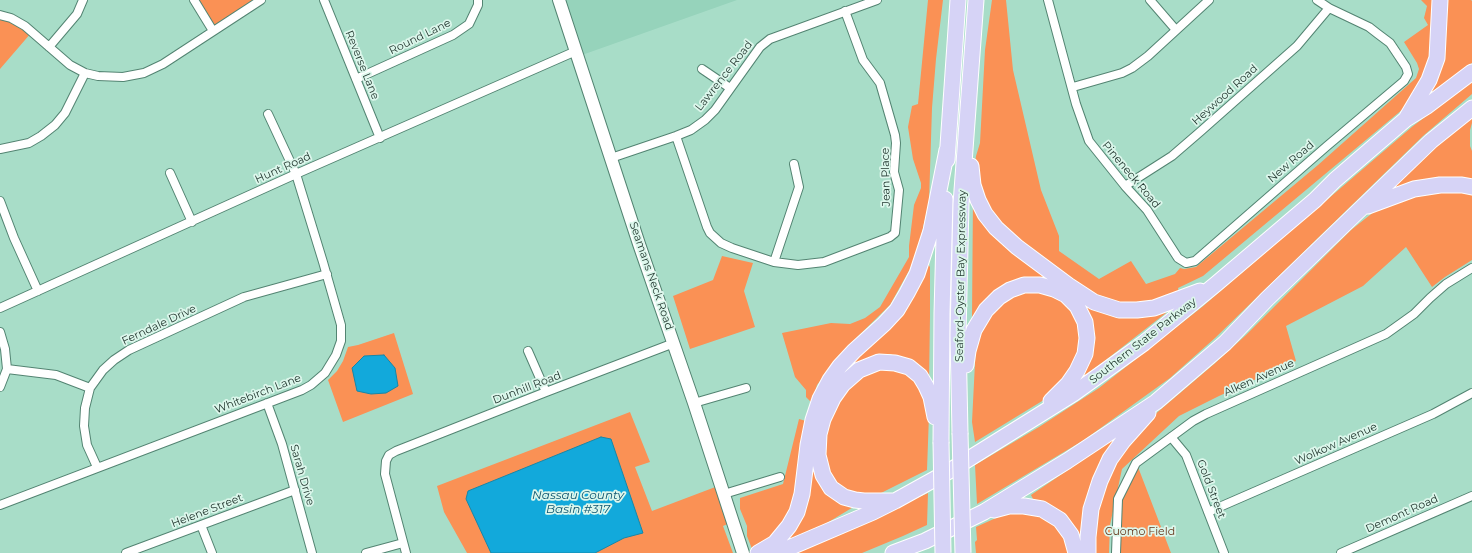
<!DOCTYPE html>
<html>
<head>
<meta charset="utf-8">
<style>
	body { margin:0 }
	canvas { display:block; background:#a8ddc8 }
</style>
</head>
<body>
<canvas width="1472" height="553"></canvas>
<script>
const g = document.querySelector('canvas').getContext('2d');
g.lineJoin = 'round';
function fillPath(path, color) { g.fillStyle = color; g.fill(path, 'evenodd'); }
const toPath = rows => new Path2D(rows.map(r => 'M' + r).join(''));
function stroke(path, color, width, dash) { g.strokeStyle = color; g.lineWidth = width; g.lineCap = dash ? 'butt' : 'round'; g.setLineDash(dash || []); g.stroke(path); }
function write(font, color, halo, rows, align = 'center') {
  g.font = font + ' Montserrat,sans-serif'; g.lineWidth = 3.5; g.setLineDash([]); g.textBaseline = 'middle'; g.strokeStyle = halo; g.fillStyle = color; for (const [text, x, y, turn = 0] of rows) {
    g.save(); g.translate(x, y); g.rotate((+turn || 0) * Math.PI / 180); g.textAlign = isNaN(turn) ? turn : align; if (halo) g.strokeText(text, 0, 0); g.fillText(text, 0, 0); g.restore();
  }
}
const built = toPath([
	[564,0,737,0,582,55]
]);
const green = toPath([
	[196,0,259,0,213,29],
	[928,0,943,0,936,59,932,108,929,202,916,258,890,305,845,349,817,385,812,403,806,397,806,390,795,377,782,333,831,323,850,324,865,318,880,307,909,257,909,246,914,205,921,188,921,183,913,159,908,127,912,106,918,104],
	[992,0,1006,0,1013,70,1041,190,1059,236,1059,251,1099,279,1131,261,1146,284,1175,274,1180,268,1184,269,1196,267,1318,165,1416,78,1419,69,1417,63,1404,42,1428,25,1424,18,1427,6,1421,0,1435,0,1432,60,1403,109,1203,276,1178,288,1179,293,1164,301,1122,307,1088,295,992,218,974,171,976,156,980,143,985,50],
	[1443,0,1471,0,1472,1,1472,63,1429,94],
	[0,17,25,28,31,33,0,69],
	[1472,82,1472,94,1423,136,1215,338,1170,378,1084,440,977,504,975,465,1039,427,1099,388,1202,307,1413,126],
	[1472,114,1472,123,1470,130,1470,146,1472,151,1472,182,1394,190,1392,186],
	[1423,190,1472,190,1472,260,1445,277,1432,287,1406,247,1363,286,1286,326,1296,361,1219,396,1179,416,1122,469,1110,525,1109,553,1093,553,1099,493,1120,450,1146,422,1214,364,1246,335,1351,230,1375,211],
	[973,195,1055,281,1036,281,975,320,972,318],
	[722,256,753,263,744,291,755,327,690,349,673,296,713,280],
	[928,264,930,267,930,316,929,384,913,363,890,354,867,359,838,380],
	[1031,288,1060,295,1078,315,1085,341,1079,361,1047,398,975,442,972,422,976,343,986,318,1005,297],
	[1082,301,1165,310,1166,313,1102,363,1075,382,1081,372],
	[394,333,413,394,343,422,328,380,337,371,343,361,348,347,358,345],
	[889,365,909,372,925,389,929,415,927,470,875,496,859,497,832,483,822,458,829,411,847,385,868,369],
	[630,412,650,462,635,467,652,511,718,486,730,523,723,526,733,553,467,553,444,512,437,486],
	[799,419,806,421,803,443,798,463,797,496,780,532,752,549,747,536,747,526,740,509,740,498,783,484],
	[1121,434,1085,536,1077,539,1034,501,1031,495],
	[811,456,855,506,822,526,785,541],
	[1138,467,1171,553,1119,553,1120,500],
	[928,493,927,525,903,536,862,553,794,553,847,530],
	[1031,510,1051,518,1068,536,1073,553,976,553,975,542,977,540,976,527,1007,513]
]);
const water = toPath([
	[384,355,395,368,398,386,386,393,371,394,357,391,352,368,364,356,384,355],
	[601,437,611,439,643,533,624,538,595,553,491,553,466,499,468,491,601,437]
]);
const minor = toPath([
	[194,0,213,31],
	[324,0,380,138],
	[1048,0,1076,104,1089,141,1125,186,1147,210,1178,258,1186,263,1195,261,1327,146,1404,81,1408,74,1406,67,1390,43,1378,34,1369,27,1329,8,1317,0],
	[1150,0,1176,30],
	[0,15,11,18,25,26,70,65,85,73,98,76,123,77,144,73,163,64,261,0],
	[49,47,77,14,83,0],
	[702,69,730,88],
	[356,79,453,35,469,24,478,5,478,0],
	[1073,87,1122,73,1132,68,1148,56,1209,0],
	[676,136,707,227,710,233,721,243,732,248,774,262,798,265,824,262,890,237,895,233,899,190,894,172,896,143,895,135,880,83,863,60,845,11],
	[0,149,29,143,41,136,55,125,65,113,85,73],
	[611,158,676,136,691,130,705,120,715,110,760,47,770,39,877,0],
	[170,173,192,222],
	[1125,186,1172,156,1201,131,1297,46,1329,8],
	[0,201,14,238,38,291],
	[774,262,799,187,794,164],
	[0,308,296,174,576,51],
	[0,332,5,349,7,369,0,387],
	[528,351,546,392],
	[7,369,56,375,90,388],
	[267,403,282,444,312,553],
	[694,403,746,388],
	[1171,437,1186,455,1224,553],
	[97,467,87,445,84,426,85,408,90,388,103,370,114,360,129,350,244,297,327,274],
	[724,494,780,477],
	[0,505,302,390,311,385,325,373,336,355,341,341,341,325,323,262,296,174,268,114],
	[1208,512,1433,414,1472,393],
	[201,525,212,553],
	[126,553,295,490],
	[366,553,403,543],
	[406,553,385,474,386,461,389,455,396,451,546,392,674,343],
	[1116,553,1118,499,1136,463,1193,421,1206,414,1386,334,1414,314,1430,298,1446,284,1472,268],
	[1341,553,1472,496]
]);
const secondary = toPath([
	[559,0,639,244,694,403,743,553]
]);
const motorway = toPath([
	[1407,117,1429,80,1437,58,1440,0],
	[947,160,958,0],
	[971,166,973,185,978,200,985,214,996,228,1017,247,1068,285,1094,302,1119,310,1137,310,1154,308,1200,291],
	[1368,206,1414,189,1440,185,1462,185,1472,187],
	[966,365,968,351,974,330,986,310,999,297,1010,290,1024,285,1040,285,1054,289,1066,295,1077,306,1085,322,1087,338,1085,354,1077,371,1068,384,1051,401],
	[960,433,958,335,961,204,976,0],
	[941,442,942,313,945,199],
	[894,501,864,501,855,500,844,497,831,488,823,475,818,455,819,434,823,419,833,398,843,384,859,370,879,362,895,363,909,367,920,376,926,386,931,397,935,417],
	[994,510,1009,506,1024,506,1042,509,1060,520,1071,535,1076,553],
	[758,553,775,543,789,526,797,512,802,494,808,445,813,420,820,399,830,380,840,366,854,351,884,324,897,310,907,293,917,274,931,231,947,150],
	[777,553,873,512,895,501,951,470,1073,394,1144,343,1216,284,1315,200,1335,180,1406,119,1427,106,1472,72],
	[893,553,925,541,984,512,1067,461,1156,402,1225,343,1267,299,1431,141,1472,108],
	[1088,553,1088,537,1091,509,1100,481,1110,459,1123,441,1148,413]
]);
const motorwayBridge = toPath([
	[960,433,963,553],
	[941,442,943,553]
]);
const streetNames = [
	["Round Lane",420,37,-26],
	["Reverse Lane",362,65,68],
	["Lawrence Road",724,76,-52],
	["Heywood Road",1225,95,-42],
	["New Road",1291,162,-41],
	["Hunt Road",283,168,-24],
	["Pineneck Road",1131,175,50],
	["Jean Place",886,177,-91],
	["Seamans Neck Road",651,276,71],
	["Seaford-Oyster Bay Expressway",961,276,-89],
	["Ferndale Drive",159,325,-25],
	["Southern State Parkway",1143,341,-38],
	["Alken Avenue",1259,378,-24],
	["Dunhill Road",527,388,-21],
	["Whitebirch Lane",258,394,-21],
	["Wolkow Avenue",1336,444,-24],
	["Sarah Drive",302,475,74],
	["Gold Street",1211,489,69],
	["Helene Street",207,511,-21],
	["Demont Road",1402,514,-24]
];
const parkNames = [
	["Cuomo Field",1140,532]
];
const waterNames = [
	["Nassau County",578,495],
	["Basin #317",578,509]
];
fillPath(built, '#96d3bb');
fillPath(green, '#fa9155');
fillPath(water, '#12a9db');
stroke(water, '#1787a8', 1);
stroke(minor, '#538472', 10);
stroke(secondary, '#538472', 14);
stroke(motorway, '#fff', 17);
stroke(minor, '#fff', 8);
stroke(secondary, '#fff', 12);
stroke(motorway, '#d6d3f6', 15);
stroke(motorwayBridge, '#fff', 17, []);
stroke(motorwayBridge, '#d6d3f6', 15);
write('11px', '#233830', '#ddf7ec', streetNames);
write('11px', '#66361b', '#ddf7ec', parkNames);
write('italic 12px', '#0d5570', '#ddf7ec', waterNames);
</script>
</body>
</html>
